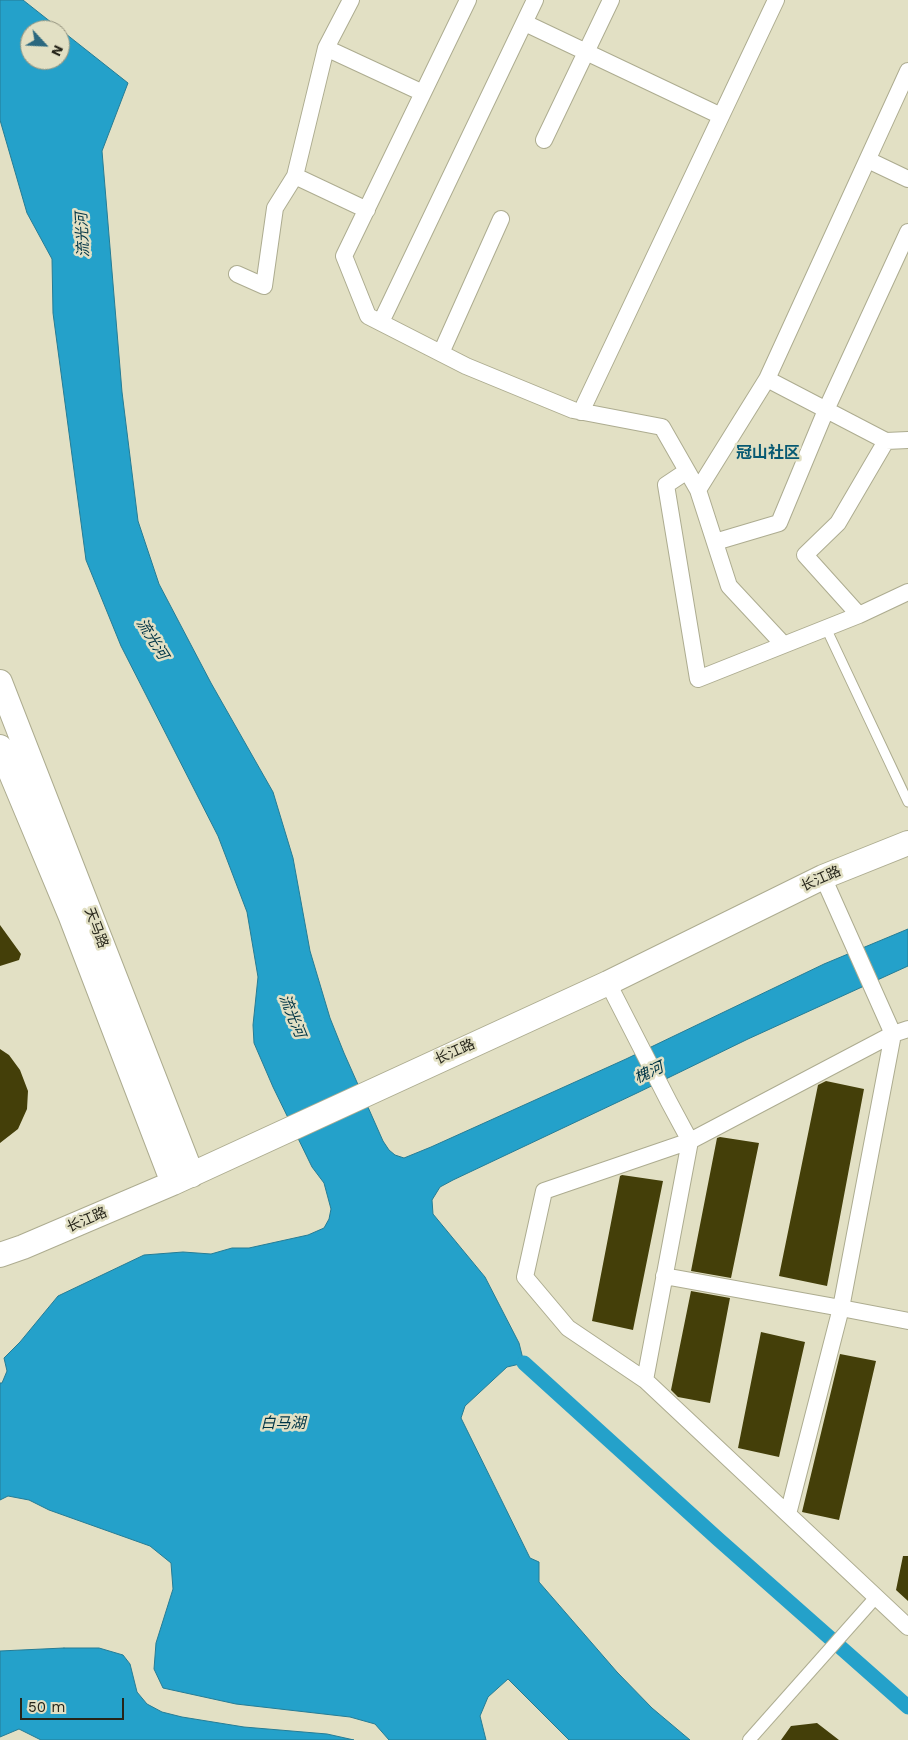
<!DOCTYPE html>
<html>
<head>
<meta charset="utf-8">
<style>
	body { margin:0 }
	#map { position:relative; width:908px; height:1740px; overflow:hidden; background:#e2e0c4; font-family:"Work Sans",sans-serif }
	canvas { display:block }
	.north { position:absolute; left:20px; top:20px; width:50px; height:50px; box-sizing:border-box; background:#e2e0c4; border:1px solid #979580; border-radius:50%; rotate:115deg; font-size:14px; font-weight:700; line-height:20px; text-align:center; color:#26251a }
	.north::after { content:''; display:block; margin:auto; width:18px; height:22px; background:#2b687f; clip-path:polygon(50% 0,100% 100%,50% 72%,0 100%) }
	.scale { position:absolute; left:20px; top:1698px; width:104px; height:22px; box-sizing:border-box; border:2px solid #26251a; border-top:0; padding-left:6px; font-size:15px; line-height:18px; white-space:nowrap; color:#26251a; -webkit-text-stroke:4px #e2e0c4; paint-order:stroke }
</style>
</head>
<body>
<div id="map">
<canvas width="908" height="1740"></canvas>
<div class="north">N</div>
<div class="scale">50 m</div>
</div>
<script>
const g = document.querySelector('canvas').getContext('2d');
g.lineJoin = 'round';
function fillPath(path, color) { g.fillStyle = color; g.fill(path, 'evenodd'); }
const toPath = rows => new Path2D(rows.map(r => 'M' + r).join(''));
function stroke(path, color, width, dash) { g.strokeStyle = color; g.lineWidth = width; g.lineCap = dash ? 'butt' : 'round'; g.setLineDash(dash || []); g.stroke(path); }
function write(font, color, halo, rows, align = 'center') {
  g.font = font + ' "Work Sans","Noto Sans SC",sans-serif'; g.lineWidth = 5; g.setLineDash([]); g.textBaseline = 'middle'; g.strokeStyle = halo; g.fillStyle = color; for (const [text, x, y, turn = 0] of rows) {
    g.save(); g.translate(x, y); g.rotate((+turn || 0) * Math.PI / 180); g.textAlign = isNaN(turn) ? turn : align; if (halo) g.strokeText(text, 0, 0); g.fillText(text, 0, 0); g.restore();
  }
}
const water = toPath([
	[0,0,23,0,128,83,102,151,122,392,138,521,159,584,211,683,273,792,293,858,310,951,330,1018,344,1053,383,1141,389,1150,395,1155,404,1158,431,1147,626,1059,824,964,908,929,908,966,748,1039,637,1093,453,1180,440,1187,432,1200,433,1214,485,1277,519,1343,524,1363,507,1367,465,1406,461,1418,530,1558,539,1562,539,1582,617,1672,652,1708,690,1740,569,1740,508,1679,488,1697,480,1716,486,1740,389,1740,375,1724,350,1717,236,1704,163,1688,154,1669,156,1643,173,1589,171,1563,150,1546,49,1510,29,1500,8,1496,0,1500,0,1383,2,1383,7,1371,4,1358,20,1342,58,1296,144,1255,183,1252,211,1254,232,1248,249,1248,308,1235,324,1228,329,1219,331,1209,324,1183,312,1167,273,1087,254,1043,253,1025,258,977,247,912,218,836,121,646,86,560,53,313,52,259,27,213,0,120,0,0],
	[30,30,60,30,60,60,30,60,30,30],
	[64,1648,99,1648,123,1655,130,1664,137,1692,147,1704,162,1712,182,1717,244,1727,327,1734,354,1740,41,1740,19,1729,0,1737,0,1651,64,1648]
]);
const canal = toPath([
	[524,1363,718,1539,908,1707]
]);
const building = toPath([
	[0,925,21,954,19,960,0,966],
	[0,1049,9,1055,20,1070,28,1091,27,1109,18,1129,0,1143],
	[826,1081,864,1089,827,1286,779,1276,818,1085],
	[720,1137,759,1143,731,1278,691,1271,717,1138],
	[622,1175,663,1181,633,1330,592,1321,620,1176],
	[691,1291,730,1298,710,1403,678,1397,671,1390],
	[761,1332,805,1342,779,1457,738,1448],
	[840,1354,876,1361,839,1520,802,1512],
	[903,1556,908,1556,908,1601,896,1590],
	[817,1723,839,1740,781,1740,791,1726]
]);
const service = toPath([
	[826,628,908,802]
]);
const pedestrian = toPath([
	[749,1740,876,1597]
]);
const minor = toPath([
	[468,0,344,256,368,316,466,366,573,410,662,427,698,490,729,586,783,644],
	[525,23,721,116],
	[326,48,351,0],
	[544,140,611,0],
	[868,160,908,179],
	[295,176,326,48,423,93],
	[237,274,264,286,275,208,295,176,367,210],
	[381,322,535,0],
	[441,353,501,219],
	[767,379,886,441,908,440],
	[581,412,776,0],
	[687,471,666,485,698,679,859,615,908,592],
	[698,490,767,379,908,71],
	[715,542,779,523,826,410,908,232],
	[859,615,805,555,838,523,886,441],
	[823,877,893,1034,841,1308,908,1321],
	[608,983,669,1102,690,1141,645,1380],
	[908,1029,893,1034,690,1141,544,1191,525,1277,568,1328,645,1380,908,1627],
	[664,1276,841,1308,788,1514]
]);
const secondary = toPath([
	[0,682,192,1175],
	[0,747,71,917,173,1183],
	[0,1255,23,1247,173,1183,608,983,823,877,908,843]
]);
const streetNames = [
	["长江路",821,879,-24],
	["天马路",96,928,69],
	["长江路",455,1052,-24],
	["长江路",87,1220,-23]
];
const waterNames = [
	["流光河",83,235,-93],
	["流光河",152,639,58],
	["流光河",292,1016,68],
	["槐河",649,1073,-25],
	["白马湖",283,1424]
];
const quarterNames = [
	["冠山社区",768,453]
];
fillPath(water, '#24a1ca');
stroke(water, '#257c95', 1);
stroke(canal, '#24a1ca', 15);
fillPath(building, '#443f09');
stroke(service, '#adac90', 11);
stroke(pedestrian, '#adac90', 14);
stroke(minor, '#adac90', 18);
stroke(secondary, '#adac90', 26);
stroke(service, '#fff', 9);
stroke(pedestrian, '#fff', 12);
stroke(minor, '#fff', 16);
stroke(secondary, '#fff', 24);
write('14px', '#26251a', '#e2e0c4', streetNames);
write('italic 15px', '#003546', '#e2e0c4', waterNames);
write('bold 16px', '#075972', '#e2e0c4', quarterNames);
</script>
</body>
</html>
